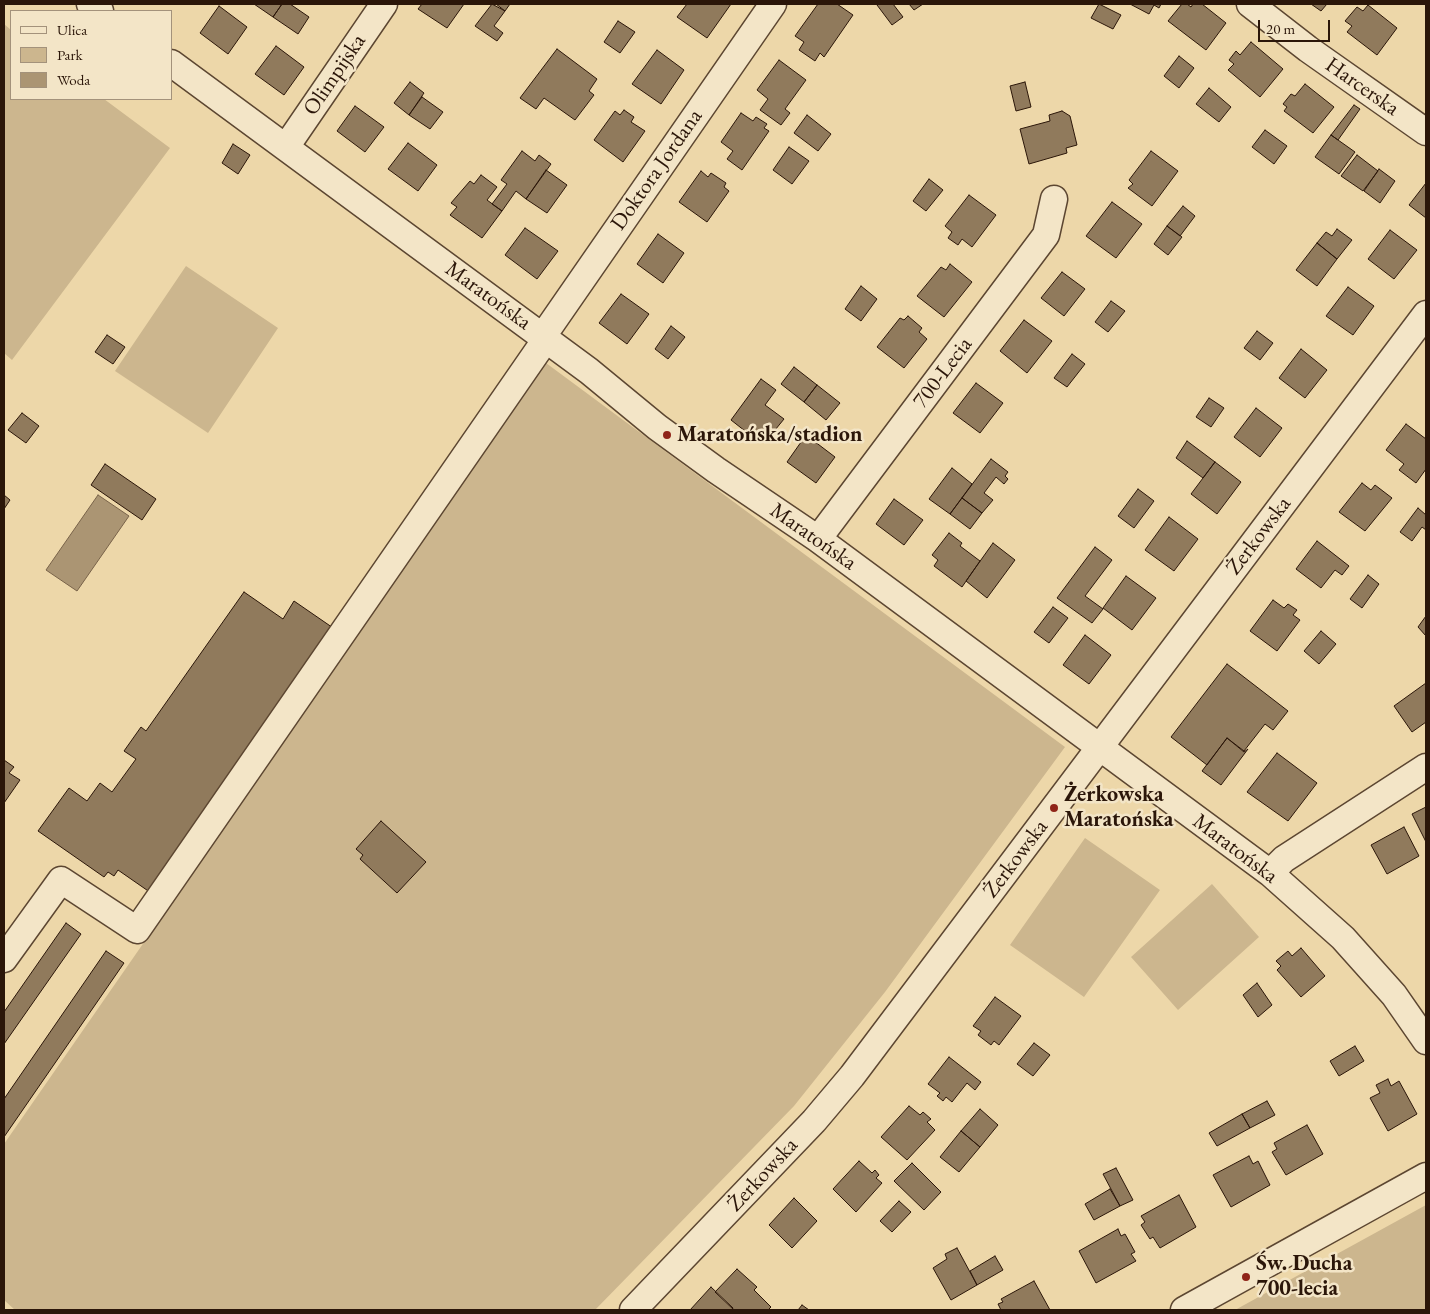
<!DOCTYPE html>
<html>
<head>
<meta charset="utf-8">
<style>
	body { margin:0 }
	#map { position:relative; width:1430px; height:1314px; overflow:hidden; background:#edd7a9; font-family:"EB Garamond",serif }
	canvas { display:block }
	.frame { position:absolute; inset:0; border:5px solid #2b1609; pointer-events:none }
	.legend { position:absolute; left:10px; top:10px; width:162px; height:90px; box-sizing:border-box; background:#f3e5c7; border:1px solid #a3927b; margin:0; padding:6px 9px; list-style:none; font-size:15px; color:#2b1609 }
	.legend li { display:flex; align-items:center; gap:10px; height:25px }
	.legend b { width:25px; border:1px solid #a3927b }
	.scale { position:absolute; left:1258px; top:20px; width:72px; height:22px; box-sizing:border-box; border:2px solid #2b1609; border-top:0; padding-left:6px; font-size:15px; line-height:18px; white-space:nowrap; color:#2b1609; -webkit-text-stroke:4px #f3e5c7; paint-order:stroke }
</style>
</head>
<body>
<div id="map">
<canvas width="1430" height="1314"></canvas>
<div class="frame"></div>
<ul class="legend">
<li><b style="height:6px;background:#f3e5c7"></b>Ulica</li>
<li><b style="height:14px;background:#ccb68e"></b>Park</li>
<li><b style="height:14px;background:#ab9573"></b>Woda</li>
</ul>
<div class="scale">20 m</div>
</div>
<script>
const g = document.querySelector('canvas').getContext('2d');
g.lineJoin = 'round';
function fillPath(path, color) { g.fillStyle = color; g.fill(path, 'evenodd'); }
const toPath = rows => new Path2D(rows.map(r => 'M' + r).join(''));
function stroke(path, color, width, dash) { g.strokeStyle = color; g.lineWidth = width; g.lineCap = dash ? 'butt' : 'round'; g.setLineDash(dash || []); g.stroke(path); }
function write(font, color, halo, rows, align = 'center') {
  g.font = font + ' "EB Garamond",serif'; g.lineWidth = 5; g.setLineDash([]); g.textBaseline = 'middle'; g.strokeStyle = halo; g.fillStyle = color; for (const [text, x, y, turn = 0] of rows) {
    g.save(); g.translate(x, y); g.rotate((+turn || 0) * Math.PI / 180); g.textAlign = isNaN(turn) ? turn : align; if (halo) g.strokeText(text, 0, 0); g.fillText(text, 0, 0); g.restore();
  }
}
const green = toPath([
	[4,24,11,30,11,99,104,99,170,148,12,360,4,353],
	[186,266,278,328,208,433,115,371],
	[546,363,1065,747,885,992,794,1106,595,1310,15,1310,4,1300,4,1144],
	[1085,838,1160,890,1084,997,1010,945],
	[1212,884,1259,937,1178,1010,1131,957],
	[1426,1205,1426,1310,1235,1310]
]);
const water = toPath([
	[98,495,129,516,77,591,46,570,98,495]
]);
const building = toPath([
	[254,4,282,4,273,17,254,4],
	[282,4,290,4,309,17,298,34,273,17,282,4],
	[422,4,464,4,447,28,418,9,422,4],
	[492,4,505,11,494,26,503,33,497,41,475,26,492,4],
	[496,4,510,4,505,11,496,4],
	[687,4,731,4,707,38,677,17,687,4],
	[818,4,837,4,853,15,824,57,820,53,815,61,799,50,804,42,795,36,818,4],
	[879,4,893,4,903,17,892,25,877,5,879,4],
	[909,4,923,4,914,10,909,4],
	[1099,4,1121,15,1113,29,1091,18,1099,4],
	[1130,4,1161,4,1159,8,1154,5,1149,14,1130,4],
	[1182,4,1187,4,1191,7,1193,4,1202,4,1226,23,1206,50,1168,21,1182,4],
	[1311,4,1327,4,1321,11,1311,4],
	[1368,5,1397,28,1377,55,1347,32,1352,26,1345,21,1357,7,1363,11,1368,5],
	[219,6,247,27,228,54,200,33,219,6],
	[618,21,635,32,620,53,604,42,618,21],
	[1251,42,1283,69,1260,97,1228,70,1234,64,1229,60,1236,51,1240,55,1251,42],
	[276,46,304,67,284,95,255,74,276,46],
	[557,49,597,79,589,91,594,95,575,120,544,98,536,109,520,98,557,49],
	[657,50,684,70,661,104,632,84,657,50],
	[1179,56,1194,68,1179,88,1164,76,1179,56],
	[779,60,806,80,785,109,790,113,781,125,760,110,768,99,757,90,779,60],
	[410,82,424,93,409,115,394,103,410,82],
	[1025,82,1031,107,1016,111,1010,86,1025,82],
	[1305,84,1334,107,1313,133,1284,111,1287,107,1283,104,1291,94,1295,96,1305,84],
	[1209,88,1231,107,1219,122,1196,104,1209,88],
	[422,97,443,112,430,129,409,115,422,97],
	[1354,105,1360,109,1338,140,1331,135,1354,105],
	[355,106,384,127,365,152,337,131,355,106],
	[624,110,634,117,631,122,645,131,623,162,594,140,615,111,620,115,624,110],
	[1062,111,1070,116,1077,145,1066,148,1067,153,1029,164,1020,129,1050,121,1049,115,1062,111],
	[741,113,753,121,756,117,767,124,764,128,769,131,742,170,727,159,733,151,721,142,741,113],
	[807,115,831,134,818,151,794,133,807,115],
	[1265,130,1287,146,1274,164,1252,147,1265,130],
	[1331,135,1355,152,1339,174,1315,157,1331,135],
	[408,143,437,165,418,191,388,169,408,143],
	[233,144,250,155,238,174,222,163,233,144],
	[789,147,809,161,792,184,773,170,789,147],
	[522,151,535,161,539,155,551,164,526,199,516,191,502,211,492,204,507,184,501,180,522,151],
	[1151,151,1178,171,1152,206,1128,188,1133,184,1129,180,1151,151],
	[1357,155,1378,171,1363,191,1341,176,1357,155],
	[1379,169,1395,181,1380,203,1364,191,1379,169],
	[546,170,567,185,547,213,526,199,546,170],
	[701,171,708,177,711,173,726,183,724,187,729,191,707,222,679,202,701,171],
	[481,175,497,187,487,200,502,211,482,238,450,215,457,207,451,203,470,181,474,184,481,175],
	[929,179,943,190,926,211,913,201,929,179],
	[1426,183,1426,218,1409,205,1426,183],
	[969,195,996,215,972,247,962,239,958,245,948,238,952,232,945,226,969,195],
	[1112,202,1142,224,1116,258,1086,236,1112,202],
	[1183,206,1195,216,1180,236,1167,226,1183,206],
	[1167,226,1182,237,1168,255,1154,244,1167,226],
	[525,228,558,251,537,279,505,255,525,228],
	[1337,229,1352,240,1337,259,1317,243,1326,232,1332,236,1337,229],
	[1390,230,1417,250,1394,279,1368,259,1390,230],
	[658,234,684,253,663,283,637,264,658,234],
	[1317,243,1337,259,1317,286,1296,270,1317,243],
	[950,264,972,282,944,317,917,296,941,267,946,270,950,264],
	[1062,272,1085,289,1064,316,1041,298,1062,272],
	[861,286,877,299,861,321,845,309,861,286],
	[1348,287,1374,306,1353,335,1326,316,1348,287],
	[621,294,649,314,627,344,599,323,621,294],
	[1111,301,1125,311,1108,332,1095,322,1111,301],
	[908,316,922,328,919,332,927,339,904,368,877,347,900,318,904,320,908,316],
	[1024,320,1052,341,1027,373,1000,351,1024,320],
	[671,326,685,337,668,359,655,349,671,326],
	[1257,331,1273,343,1260,360,1244,348,1257,331],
	[107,335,125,347,113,364,95,352,107,335],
	[1301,349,1327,370,1305,398,1279,378,1301,349],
	[1072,354,1085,364,1067,387,1054,378,1072,354],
	[794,367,817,385,804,402,781,384,794,367],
	[761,379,776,390,765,405,784,419,771,435,767,432,759,442,731,420,761,379],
	[976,383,1003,403,980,433,953,413,976,383],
	[817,385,840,403,826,420,804,402,817,385],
	[1209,398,1224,408,1211,427,1196,417,1209,398],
	[1256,408,1282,428,1260,457,1234,437,1256,408],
	[22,413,39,426,26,443,8,430,22,413],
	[1406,424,1426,439,1426,469,1416,483,1399,470,1404,464,1386,450,1406,424],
	[806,435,835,457,816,483,787,462,806,435],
	[1187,441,1215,462,1203,478,1176,458,1187,441],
	[991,459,1008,472,1005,476,1008,479,1004,484,996,477,984,493,993,500,982,513,962,498,991,459],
	[1215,462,1241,482,1217,514,1191,494,1215,462],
	[105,464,156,499,142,520,91,485,105,464],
	[952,468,972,484,950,514,929,499,952,468],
	[1362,483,1371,490,1375,485,1392,498,1365,531,1339,512,1362,483],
	[1138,489,1154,501,1134,528,1118,516,1138,489],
	[4,495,10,500,4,509,4,495],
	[962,498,982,513,970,529,950,514,962,498],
	[894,499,923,520,904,545,876,524,894,499],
	[1418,508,1426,515,1426,530,1422,527,1412,541,1400,532,1418,508],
	[1169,517,1198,539,1174,571,1145,550,1169,517],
	[949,533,962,543,960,546,980,561,962,587,934,566,938,560,932,555,949,533],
	[1317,541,1349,566,1342,575,1335,570,1321,588,1296,569,1317,541],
	[993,543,1015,560,987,598,966,581,993,543],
	[1095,547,1112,560,1085,596,1103,609,1092,623,1057,598,1095,547],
	[1368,575,1379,584,1362,608,1350,599,1368,575],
	[1126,576,1156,598,1132,630,1103,608,1126,576],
	[244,592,283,619,294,601,339,632,154,895,118,870,114,876,108,872,104,877,38,831,69,788,87,801,100,783,112,792,136,759,124,751,141,727,146,731,244,592],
	[1273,600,1284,608,1288,604,1297,610,1293,615,1300,620,1277,651,1250,631,1273,600],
	[1053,607,1068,618,1049,643,1034,632,1053,607],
	[1426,616,1426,636,1418,627,1426,616],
	[1321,631,1336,644,1319,664,1304,651,1321,631],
	[1085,635,1111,655,1089,684,1063,665,1085,635],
	[1227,664,1288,711,1273,730,1265,724,1244,751,1227,738,1207,765,1171,737,1227,664],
	[1426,683,1426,722,1412,732,1394,706,1426,683],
	[1227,738,1244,752,1248,749,1221,785,1202,771,1227,738],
	[1277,753,1317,783,1288,821,1247,792,1277,753],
	[4,760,14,767,9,773,20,780,4,803,4,760],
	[1426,807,1426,842,1412,814,1426,807],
	[381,821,426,862,397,893,360,859,363,855,356,849,381,821],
	[1404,827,1419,856,1387,874,1371,845,1404,827],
	[66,923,81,934,4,1044,4,1012,66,923],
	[1301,948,1325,976,1301,997,1277,970,1281,966,1276,961,1288,951,1292,956,1301,948],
	[106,951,124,963,4,1137,4,1099,106,951],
	[1257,983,1272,1005,1258,1017,1243,995,1257,983],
	[995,997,1021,1016,999,1045,994,1041,991,1045,978,1035,981,1031,973,1026,995,997],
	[1034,1043,1050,1055,1033,1076,1017,1064,1034,1043],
	[1355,1046,1364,1061,1339,1076,1330,1061,1355,1046],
	[949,1057,981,1082,975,1090,967,1083,952,1102,946,1097,943,1101,937,1096,940,1093,928,1084,949,1057],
	[1388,1079,1391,1086,1399,1081,1417,1114,1388,1131,1370,1098,1380,1093,1376,1085,1388,1079],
	[1267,1101,1275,1115,1250,1128,1242,1114,1267,1101],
	[909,1106,920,1115,923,1112,931,1119,927,1122,935,1130,907,1160,881,1137,909,1106],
	[980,1109,998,1125,980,1147,961,1131,980,1109],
	[1242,1114,1250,1128,1217,1146,1209,1133,1242,1114],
	[1307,1125,1323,1154,1286,1175,1272,1152,1277,1149,1274,1143,1307,1125],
	[961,1131,980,1147,959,1172,940,1157,961,1131],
	[1249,1156,1253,1164,1258,1161,1270,1185,1231,1207,1213,1175,1249,1156],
	[859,1161,872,1173,875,1170,879,1175,876,1178,882,1183,856,1212,833,1189,859,1161],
	[912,1163,941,1192,924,1210,894,1181,912,1163],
	[1116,1168,1133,1200,1120,1206,1103,1174,1116,1168],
	[1110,1189,1120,1206,1094,1220,1085,1204,1110,1189],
	[1179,1195,1196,1227,1160,1248,1153,1237,1150,1239,1141,1225,1145,1222,1141,1216,1179,1195],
	[794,1198,817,1221,792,1248,769,1225,794,1198],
	[899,1201,911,1212,892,1232,880,1221,899,1201],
	[1118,1229,1121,1236,1125,1234,1135,1252,1131,1254,1136,1261,1096,1283,1079,1251,1118,1229],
	[957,1248,977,1285,951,1300,933,1268,947,1259,945,1254,957,1248],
	[995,1256,1003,1270,977,1285,970,1271,995,1256],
	[737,1269,757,1287,754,1290,771,1307,768,1310,734,1310,715,1292,737,1269],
	[1034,1281,1050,1310,1001,1310,998,1304,1003,1302,1001,1299,1034,1281],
	[711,1287,733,1308,732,1310,690,1310,711,1287],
	[802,1305,809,1310,798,1310,802,1305]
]);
const minor = toPath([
	[90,4,100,11],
	[1250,4,1308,49,1426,132],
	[171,63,589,371,657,427,716,470,818,539,1270,873,1343,938,1394,995,1426,1041],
	[286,147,384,4],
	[543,336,773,4],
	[818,539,1046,235,1054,199],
	[1270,873,1284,859,1426,767],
	[4,959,61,880,137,930,546,339],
	[633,1310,814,1121,852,1076,1426,314],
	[1184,1310,1426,1176]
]);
const markers = [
	[667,435,5,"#8f2418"],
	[1054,808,5,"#8f2418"],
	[1246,1277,5,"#8f2418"]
];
const streetNames = [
	["Olimpijska",335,75,-56],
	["Harcerska",1362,87,35],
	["Doktora Jordana",657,170,-55],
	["Maratońska",488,296,36],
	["700-Lecia",943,373,-53],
	["Żerkowska",1259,536,-53],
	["Maratońska",813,537,35],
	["Maratońska",1235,849,37],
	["Żerkowska",1016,859,-53],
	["Żerkowska",763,1175,-47]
];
const poiNames = [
	["Maratońska/stadion",677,435],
	["Żerkowska",1064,795],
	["Maratońska",1064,820],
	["Św. Ducha",1256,1264],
	["700-lecia",1256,1289]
];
fillPath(green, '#ccb68e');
fillPath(water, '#ab9573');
stroke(water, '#786249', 1);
fillPath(building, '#907a5c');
stroke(building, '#2b1609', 1);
stroke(minor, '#5c4631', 29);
stroke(minor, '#f3e5c7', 26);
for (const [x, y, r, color] of markers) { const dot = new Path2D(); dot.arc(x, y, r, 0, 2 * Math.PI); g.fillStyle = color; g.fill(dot); stroke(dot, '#f3e5c7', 2); }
write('22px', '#2b1609', '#f3e5c7', streetNames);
write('bold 22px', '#2b1609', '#f3e5c7', poiNames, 'left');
</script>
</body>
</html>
